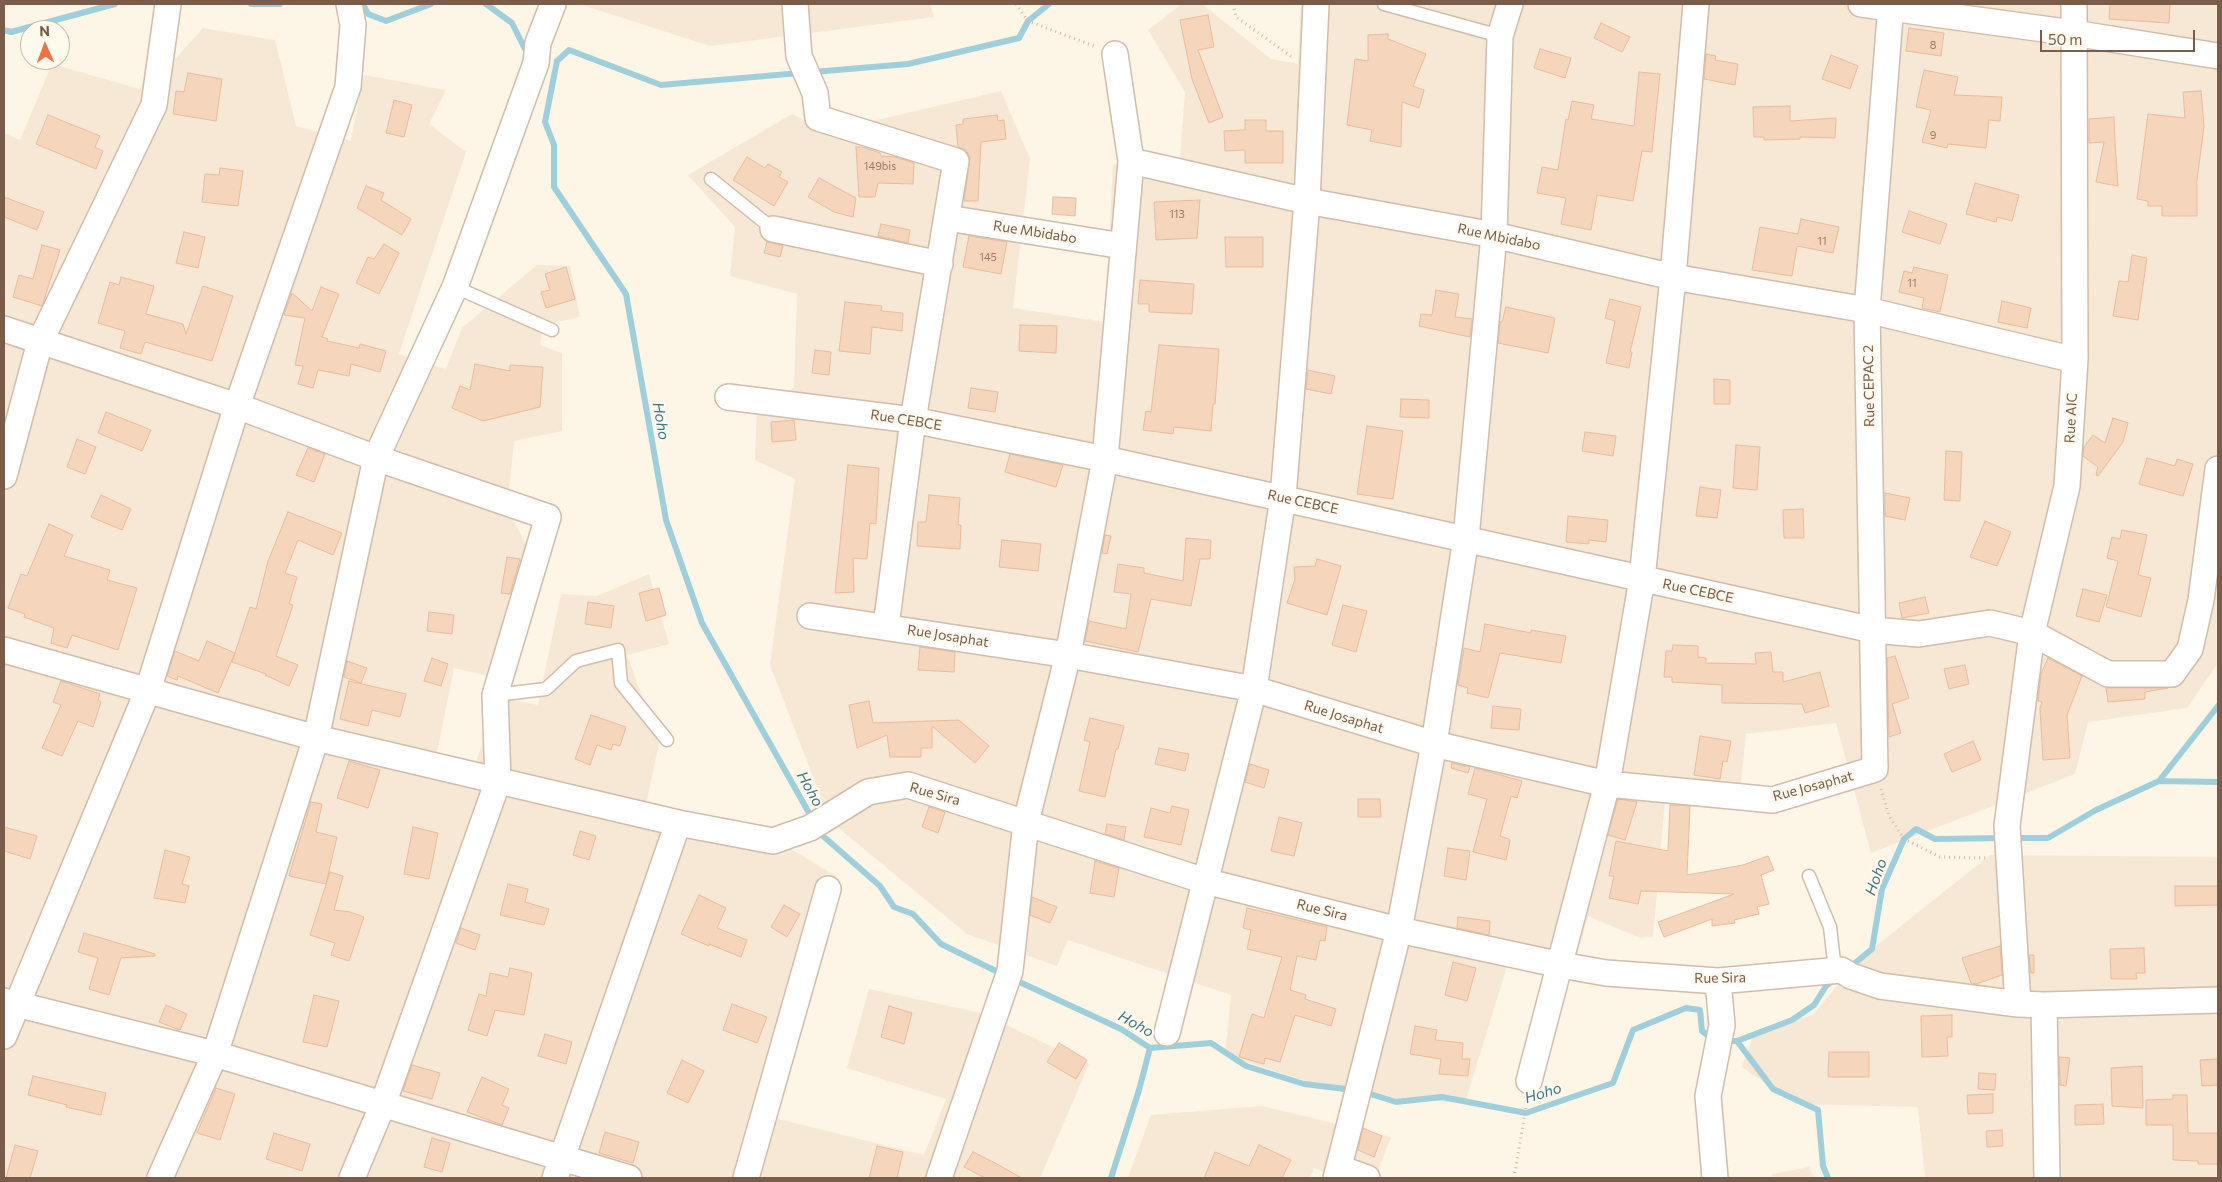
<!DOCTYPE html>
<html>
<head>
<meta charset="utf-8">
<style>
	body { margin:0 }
	#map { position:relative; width:2222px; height:1182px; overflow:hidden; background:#fdf5e6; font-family:Commissioner,sans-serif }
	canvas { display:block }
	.frame { position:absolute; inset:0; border:5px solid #795c49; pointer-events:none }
	.north { position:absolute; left:20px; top:20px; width:50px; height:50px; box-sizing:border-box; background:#fff9ee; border:1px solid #c9baac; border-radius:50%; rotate:358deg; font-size:14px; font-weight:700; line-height:20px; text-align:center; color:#795c49 }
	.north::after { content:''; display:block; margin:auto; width:18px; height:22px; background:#ed7245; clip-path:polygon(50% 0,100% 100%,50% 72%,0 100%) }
	.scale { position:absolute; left:2040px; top:30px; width:155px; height:22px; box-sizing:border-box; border:2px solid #795c49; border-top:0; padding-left:6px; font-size:15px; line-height:18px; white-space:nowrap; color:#795c49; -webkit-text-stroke:4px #fff9ee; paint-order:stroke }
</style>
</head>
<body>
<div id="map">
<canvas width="2222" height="1182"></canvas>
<div class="frame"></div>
<div class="north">N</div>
<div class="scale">50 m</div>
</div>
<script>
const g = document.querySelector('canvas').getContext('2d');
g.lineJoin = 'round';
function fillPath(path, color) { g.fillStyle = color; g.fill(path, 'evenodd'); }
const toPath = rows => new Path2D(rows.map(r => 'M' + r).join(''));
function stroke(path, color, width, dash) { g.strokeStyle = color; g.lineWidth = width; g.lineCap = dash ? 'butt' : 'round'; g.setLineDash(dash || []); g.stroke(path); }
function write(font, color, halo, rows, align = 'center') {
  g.font = font + ' Commissioner,sans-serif'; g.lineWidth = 4.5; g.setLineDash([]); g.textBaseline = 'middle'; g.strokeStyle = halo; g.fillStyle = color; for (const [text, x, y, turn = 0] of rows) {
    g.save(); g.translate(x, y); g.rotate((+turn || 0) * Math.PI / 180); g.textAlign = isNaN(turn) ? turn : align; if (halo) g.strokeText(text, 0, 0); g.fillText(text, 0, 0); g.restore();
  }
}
const residential = toPath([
	[579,4,930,4,934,17,710,46],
	[1182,4,1202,4,1271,59,1298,64,1301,4,2218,4,2218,663,2187,708,2088,722,2075,774,1871,853,1836,723,1746,734,1741,783,1666,788,1653,937,1640,938,1588,916,1576,959,1511,953,1465,1103,1356,1097,1225,1055,1231,995,1068,940,1057,966,967,934,830,821,770,665,795,479,755,460,757,405,794,388,797,294,730,276,735,227,688,175,792,114,826,132,1001,91,1030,159,1013,308,1105,322,1113,164,1179,173,1185,92,1148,30],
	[203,28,275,40,296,126,351,141,364,75,446,90,429,124,466,152,399,354,446,369,462,328,537,265,570,266,580,317,543,325,540,345,562,353,562,431,514,441,507,509,537,564,493,677,454,668,433,772,470,782,497,697,538,705,561,594,597,596,649,574,669,644,627,655,659,743,642,823,769,836,836,876,750,1112,924,1155,946,1099,847,1068,869,989,981,1013,1089,1064,1040,1178,4,1178,4,133,20,140,52,64,140,89,147,70,169,66],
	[1990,855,2218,857,2218,1178,1925,1178,1918,1107,1796,1104,1742,1067,1755,1031,1813,1015,1856,962],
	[1262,1106,1391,1137,1375,1178,1340,1178,1314,1168,1310,1178,1128,1178,1151,1115],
	[1809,1167,1814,1178,1772,1178,1772,1174]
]);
const stream = toPath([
	[251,4,280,4],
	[363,4,368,14,386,21,431,4],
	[486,4,512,23,525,49,531,51],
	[4,30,11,32,115,4],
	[557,61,545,122,554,145,554,187,626,294,666,520,702,623,813,820],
	[557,61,569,50,661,85,800,73],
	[813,72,908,64,1019,38,1028,21,1049,4],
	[2159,781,2218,706],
	[818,828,823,836,880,886,894,907,913,914,941,944,1004,975],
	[2014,838,2048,838,2096,810,2159,781,2218,782],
	[1849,968,1872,949,1882,889,1904,839,1916,829,1935,839,2004,838],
	[1013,979,1121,1029,1150,1048,1211,1043,1246,1066,1304,1084,1354,1090],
	[1724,1041,1737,1041,1792,1020,1814,1005,1826,986,1835,979],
	[1737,1041,1773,1089,1818,1110,1823,1166,1828,1178],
	[1364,1092,1396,1102,1442,1097,1526,1113,1613,1083,1633,1030,1686,1008,1700,1010,1702,1031,1714,1040],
	[1111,1178,1139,1090,1150,1048]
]);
const building = toPath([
	[2110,4,2170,4,2169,23,2109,19,2110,4],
	[1208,15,1214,47,1198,50,1223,117,1209,123,1192,79,1180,20,1208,15],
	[1601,23,1630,37,1622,52,1594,38,1601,23],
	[1909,28,1944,33,1941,56,1906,51,1909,28],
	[1388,34,1388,39,1426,54,1413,86,1424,90,1419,108,1402,102,1401,147,1370,141,1372,130,1347,125,1355,59,1368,61,1368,35,1388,34],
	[1540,49,1571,58,1565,78,1534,68,1540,49],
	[1706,54,1716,56,1715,60,1738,64,1735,85,1704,79,1706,54],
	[1831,55,1858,66,1850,89,1822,79,1831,55],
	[1924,70,1958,77,1954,95,2002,97,2000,121,1989,120,1986,148,1948,144,1947,148,1922,142,1931,110,1916,107,1924,70],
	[1639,72,1660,74,1652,152,1642,151,1633,201,1597,195,1591,230,1561,224,1566,198,1537,193,1542,167,1558,170,1566,119,1568,120,1572,101,1594,105,1591,119,1634,126,1639,72],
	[188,73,222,79,216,121,173,114,176,91,184,92,188,73],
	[2201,91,2204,126,2197,180,2197,216,2162,216,2162,206,2148,206,2148,201,2137,199,2148,114,2185,118,2183,92,2201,91],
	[394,100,412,105,404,137,386,133,394,100],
	[1790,106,1790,121,1836,118,1835,138,1800,137,1800,139,1764,140,1764,137,1754,137,1753,107,1790,106],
	[48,115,100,136,95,147,103,151,96,169,36,144,48,115],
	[997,115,998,121,1004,120,1006,139,981,142,978,201,964,201,970,157,966,150,958,147,956,125,963,124,963,119,997,115],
	[2114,117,2115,142,2118,186,2096,182,2104,142,2089,143,2089,119,2114,117],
	[1245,120,1266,120,1266,131,1283,131,1283,163,1245,163,1245,150,1225,151,1224,131,1245,130,1245,120],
	[856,147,862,147,880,153,881,156,895,157,914,163,913,184,878,183,875,197,859,197,856,147],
	[747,157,765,168,768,164,782,172,779,177,788,182,774,206,733,180,747,157],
	[220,168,243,171,238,206,202,202,205,174,219,175,220,168],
	[819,178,856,198,853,217,834,212,808,197,819,178],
	[1975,183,2019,195,2012,221,1997,217,1996,222,1966,214,1975,183],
	[366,186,384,193,381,200,411,219,402,235,357,208,366,186],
	[4,197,44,212,37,230,4,217,4,197],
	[1053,197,1076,198,1075,216,1052,214,1053,197],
	[1200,200,1197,238,1156,240,1154,202,1200,200],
	[1909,211,1947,224,1940,244,1902,232,1909,211],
	[1801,219,1839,227,1833,253,1797,246,1792,276,1752,270,1760,227,1798,234,1801,219],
	[881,224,910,230,908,243,878,236,881,224],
	[184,232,205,237,198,268,176,263,184,232],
	[969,236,1007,242,1001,274,963,267,969,236],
	[1225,237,1263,237,1263,267,1226,267,1225,237],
	[767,242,783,246,780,257,764,253,767,242],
	[384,244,399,253,379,294,356,283,368,257,374,259,384,244],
	[42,245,60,250,42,306,13,297,19,275,33,279,42,245],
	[2132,255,2147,258,2138,320,2113,316,2119,281,2128,282,2132,255],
	[566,267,575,299,546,308,541,292,550,290,545,274,566,267],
	[1914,267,1948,275,1940,312,1922,308,1924,298,1899,292,1904,271,1912,273,1914,267],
	[121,277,154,286,146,314,183,324,186,334,203,286,233,296,212,361,145,342,141,354,120,348,125,331,98,323,110,282,119,285,121,277],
	[1140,280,1194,284,1192,314,1149,312,1149,304,1138,304,1140,280],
	[321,287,339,294,322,337,328,339,327,341,359,348,360,344,386,351,380,372,351,364,349,376,318,370,313,388,298,384,303,366,295,365,305,318,284,315,292,293,312,311,321,287],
	[1436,290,1459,294,1455,317,1472,319,1470,337,1419,326,1421,314,1432,315,1436,290],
	[1610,299,1641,307,1630,352,1632,352,1629,368,1606,363,1615,321,1605,318,1610,299],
	[2002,301,2031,308,2027,328,1998,322,2002,301],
	[845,302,882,306,881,311,903,313,902,331,872,327,870,354,839,351,845,302],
	[1506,307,1555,318,1548,353,1498,343,1500,322,1502,322,1506,307],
	[1020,325,1057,326,1056,353,1019,351,1020,325],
	[1159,345,1219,349,1215,404,1213,404,1211,431,1174,427,1173,434,1143,430,1146,411,1151,412,1159,345],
	[815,350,831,352,829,375,812,373,815,350],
	[475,364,510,371,510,365,543,367,540,407,483,421,452,408,460,386,470,390,475,364],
	[1308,370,1335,376,1331,394,1306,389,1308,370],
	[1714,379,1730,380,1730,404,1714,404,1714,379],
	[971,388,998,392,995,412,968,408,971,388],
	[1401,399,1429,400,1429,418,1400,417,1401,399],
	[106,412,151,430,142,451,98,433,106,412],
	[2113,418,2128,423,2123,442,2098,476,2096,475,2098,467,2083,456,2084,447,2093,435,2105,443,2113,418],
	[794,420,796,440,772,442,771,422,794,420],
	[1367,426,1403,431,1393,499,1357,494,1367,426],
	[1585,432,1616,436,1613,456,1582,451,1585,432],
	[77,439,96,447,85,474,67,467,77,439],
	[1736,445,1760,447,1757,490,1733,488,1736,445],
	[308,448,325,454,314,482,296,475,308,448],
	[1946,451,1962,452,1960,501,1944,500,1946,451],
	[1010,454,1063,465,1056,487,1005,472,1010,454],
	[2147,458,2175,466,2177,459,2193,464,2183,496,2139,484,2147,458],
	[848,465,879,468,876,524,870,523,867,559,853,558,854,592,835,593,848,465],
	[1700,487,1721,490,1717,518,1696,516,1700,487],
	[1885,493,1910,498,1905,520,1885,516,1885,493],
	[101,495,131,509,122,530,91,517,101,495],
	[929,495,960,498,958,525,961,525,960,549,917,546,918,522,926,522,929,495],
	[1803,509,1804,538,1784,538,1783,510,1803,509],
	[288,512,342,533,333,555,298,540,285,573,297,577,289,604,293,605,276,656,298,665,289,686,265,675,266,674,232,662,250,607,256,609,268,561,288,512],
	[1568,516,1608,520,1606,542,1589,540,1589,544,1566,542,1568,516],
	[1985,521,2011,532,1997,566,1970,557,1985,521],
	[49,524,73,535,64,556,110,570,107,580,137,588,118,650,72,635,67,648,51,643,54,628,24,617,25,614,8,608,21,574,27,576,49,524],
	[2122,530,2147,535,2138,575,2151,578,2141,617,2106,607,2118,561,2107,558,2112,537,2120,539,2122,530],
	[1105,535,1111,536,1107,554,1102,553,1105,535],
	[1186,538,1211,540,1210,559,1200,559,1191,606,1151,599,1138,652,1085,641,1089,621,1126,629,1131,594,1114,592,1118,564,1144,568,1144,573,1183,581,1186,538],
	[1002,540,1041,544,1038,571,999,567,1002,540],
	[507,557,520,559,510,594,501,593,507,557],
	[1317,559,1341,566,1327,615,1287,603,1295,579,1294,567,1315,566,1317,559],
	[659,588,666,615,646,621,639,593,659,588],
	[2083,589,2107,595,2099,622,2076,616,2083,589],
	[1925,597,1929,613,1902,618,1899,603,1925,597],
	[588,602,614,606,611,628,585,624,588,602],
	[1343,605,1367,611,1356,652,1332,645,1343,605],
	[429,612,454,615,452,634,427,631,429,612],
	[1485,624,1531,633,1531,630,1566,636,1561,663,1500,653,1488,698,1467,693,1468,688,1458,685,1464,648,1480,652,1485,624],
	[207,641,235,653,218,693,178,676,177,680,167,676,175,651,199,661,207,641],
	[1673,645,1698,646,1698,657,1706,658,1706,663,1756,664,1755,653,1771,652,1773,672,1783,672,1783,682,1820,672,1829,706,1805,713,1802,704,1722,703,1722,685,1672,682,1672,677,1664,677,1666,651,1672,651,1673,645],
	[920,647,955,652,954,672,918,670,920,647],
	[1895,656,1909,698,1892,704,1901,733,1889,737,1887,658,1895,656],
	[432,658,448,664,441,686,424,681,432,658],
	[2048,658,2082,676,2067,715,2070,758,2043,760,2040,708,2042,702,2038,701,2041,674,2048,658],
	[347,661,367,668,361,683,344,677,347,661],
	[1965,665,1969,684,1949,689,1944,669,1965,665],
	[61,681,100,694,98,700,101,702,93,727,78,721,62,756,42,748,61,705,53,702,61,681],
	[349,681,406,694,400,717,372,710,368,726,340,719,349,681],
	[2106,688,2168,688,2145,692,2145,699,2108,702,2106,688],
	[869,701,873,723,959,720,989,746,975,763,932,726,932,748,921,748,921,757,890,757,887,735,857,748,849,705,869,701],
	[1493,706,1521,709,1519,730,1491,728,1493,706],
	[591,715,626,727,620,746,613,744,611,750,597,745,590,765,575,759,591,715],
	[1090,718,1124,726,1118,749,1116,749,1105,797,1079,791,1090,742,1084,740,1090,718],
	[1700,736,1731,741,1727,762,1723,761,1720,779,1694,775,1700,736],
	[1973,741,1981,760,1952,772,1944,754,1973,741],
	[1159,748,1189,754,1185,771,1155,764,1159,748],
	[349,761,380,770,368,808,337,798,349,761],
	[1452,763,1470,767,1468,773,1451,768,1452,763],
	[1250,764,1269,770,1264,788,1245,782,1250,764],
	[1475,768,1522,781,1517,798,1511,796,1500,836,1509,839,1510,841,1506,860,1473,852,1487,799,1468,794,1475,768],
	[1358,799,1380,799,1381,817,1358,817,1358,799],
	[1618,799,1637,802,1625,840,1608,835,1618,799],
	[311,802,322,804,316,832,337,837,326,884,289,876,311,802],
	[1670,805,1690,806,1687,875,1743,865,1768,856,1774,870,1761,875,1769,904,1757,907,1759,914,1734,920,1735,923,1712,926,1712,919,1664,937,1658,922,1734,894,1641,891,1638,904,1609,898,1614,876,1609,876,1616,841,1668,851,1670,805],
	[1172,806,1189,810,1181,845,1144,837,1151,808,1170,813,1172,806],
	[929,807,945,812,938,833,922,827,929,807],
	[1279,817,1302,823,1294,856,1271,851,1279,817],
	[1107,824,1126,827,1124,840,1105,834,1107,824],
	[4,827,37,836,30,859,4,851,4,827],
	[413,827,438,833,429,879,404,874,413,827],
	[580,831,596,836,589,860,573,855,580,831],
	[1448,848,1470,851,1466,880,1444,876,1448,848],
	[165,850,190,857,182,884,189,886,185,903,154,898,165,850],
	[1095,861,1119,868,1114,897,1090,893,1095,861],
	[330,872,343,876,334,910,350,912,364,917,349,961,331,955,335,943,310,935,330,872],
	[508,884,528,889,525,902,549,909,544,925,500,915,508,884],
	[2175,886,2218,886,2218,905,2175,906,2175,886],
	[699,895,726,908,717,928,747,940,741,957,709,944,709,946,681,934,699,895],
	[1032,897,1057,907,1050,923,1030,915,1032,897],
	[784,905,800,914,787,937,771,927,784,905],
	[1247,908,1327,927,1325,941,1320,940,1316,960,1297,956,1290,990,1306,995,1305,999,1336,1009,1331,1026,1295,1015,1280,1062,1265,1058,1264,1064,1239,1057,1252,1014,1264,1018,1282,957,1247,949,1251,930,1243,928,1247,908],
	[1458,917,1490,921,1489,935,1457,928,1458,917],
	[461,928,480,935,475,950,456,943,461,928],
	[84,933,155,954,155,956,121,958,109,995,89,989,98,958,78,952,84,933],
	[2000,946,2002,975,1976,984,1971,983,1962,958,2000,946],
	[2144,948,2145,973,2136,973,2137,979,2111,979,2110,949,2144,948],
	[2029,955,2034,955,2034,973,2031,973,2029,955],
	[1453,962,1476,968,1467,1001,1445,995,1453,962],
	[510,968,532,973,524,1015,495,1010,487,1036,468,1030,479,994,486,996,490,973,508,977,510,968],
	[314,995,339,1001,327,1047,303,1042,314,995],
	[732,1004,767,1017,757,1043,723,1030,732,1004],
	[166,1005,187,1014,180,1030,159,1022,166,1005],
	[889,1006,912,1013,904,1044,881,1037,889,1006],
	[1952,1015,1952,1037,1947,1037,1948,1056,1922,1057,1921,1016,1952,1015],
	[1415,1026,1437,1030,1435,1040,1463,1043,1462,1059,1470,1059,1468,1076,1439,1074,1441,1059,1410,1054,1415,1026],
	[545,1034,572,1042,566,1064,538,1056,545,1034],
	[1059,1043,1087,1060,1076,1079,1047,1062,1059,1043],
	[1829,1052,1869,1052,1869,1077,1828,1077,1829,1052],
	[2059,1057,2070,1058,2066,1086,2060,1085,2059,1057],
	[2218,1059,2218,1085,2202,1086,2200,1060,2218,1059],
	[682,1060,704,1071,688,1103,667,1093,682,1060],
	[412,1065,440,1073,432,1099,403,1091,412,1065],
	[2142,1066,2143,1108,2112,1106,2111,1068,2142,1066],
	[1979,1073,1996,1074,1995,1090,1978,1089,1979,1073],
	[33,1076,106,1093,101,1115,66,1107,67,1105,28,1095,33,1076],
	[482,1077,509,1089,502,1105,509,1108,502,1125,467,1112,482,1077],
	[216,1088,235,1094,220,1140,197,1133,216,1088],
	[1993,1094,1993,1113,1968,1114,1967,1095,1993,1094],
	[2173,1095,2187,1095,2188,1133,2218,1133,2218,1164,2198,1164,2198,1161,2173,1160,2173,1125,2146,1125,2146,1100,2173,1099,2173,1095],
	[2103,1104,2104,1124,2075,1125,2075,1105,2103,1104],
	[1363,1128,1382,1136,1374,1157,1358,1150,1363,1128],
	[2002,1130,2003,1146,1987,1147,1986,1131,2002,1130],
	[605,1132,639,1142,633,1163,599,1153,605,1132],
	[274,1133,310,1144,302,1171,266,1159,274,1133],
	[432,1138,450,1143,442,1172,424,1167,432,1138],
	[15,1145,38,1151,30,1178,6,1178,15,1145],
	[1259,1145,1291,1160,1282,1178,1204,1178,1215,1152,1249,1166,1259,1145],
	[877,1146,903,1152,897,1178,869,1178,877,1146],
	[973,1152,993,1162,1022,1178,985,1178,964,1167,973,1152]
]);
const path = toPath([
	[1016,4,1028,21,1094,46],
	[1233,4,1236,17,1292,57],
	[1881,789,1889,816,1904,839,1940,857,1987,858],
	[1514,1178,1527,1101]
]);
const service = toPath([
	[1384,4,1500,36],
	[711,179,773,229],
	[455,287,552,330],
	[495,695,546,689,576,661,618,650,621,683,667,740],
	[1809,876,1830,927,1835,970]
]);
const minor = toPath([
	[795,4,799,56,815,93,818,118,956,161,913,420,886,626],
	[1861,4,2073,33,2218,56],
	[1131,161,1307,201,1494,235,1673,277,1867,310,2075,360],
	[947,218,1123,246],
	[773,229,940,264],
	[4,329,237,406,376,458,548,517,495,695,498,781,383,1104,352,1178],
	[728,397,913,420,1105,459,1873,630,1919,634,1990,623,2032,633,2108,674,2172,674,2190,649,2201,600,2218,469],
	[4,476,40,342,154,105,168,4],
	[810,616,1068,655,1254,689,1434,744,1607,784,1773,800,1875,769,1867,310,1891,4],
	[4,650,316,738,678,823,773,841,810,828,868,792,908,785,1205,881,1399,930,1561,965,1606,973,1718,981,1841,970,1851,976,1880,986,2018,1004,2044,1005,2218,1000],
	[4,1001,215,1054,629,1178],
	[2018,1004,2007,826,2032,633,2067,486,2075,360,2074,4],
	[2044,1005,2047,1178],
	[1167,1033,1254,689,1283,497,1307,201,1316,4],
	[4,1036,148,690,237,406,348,87,353,25,349,4],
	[1529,1081,1607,784,1642,579,1673,277,1696,4],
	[1339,1168,1367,1178],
	[160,1178,215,1054,316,738,376,458,455,287,536,63,538,43,553,4],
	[555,1178,678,823],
	[746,1178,828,889],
	[939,1178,1010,971,1026,822,1068,655,1105,459,1131,161,1115,54],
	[1336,1178,1399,930,1434,744,1466,538,1494,235,1500,36,1510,4],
	[1715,1178,1708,1096,1722,1025,1718,981]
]);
const numberNames = [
	["8",1933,45],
	["9",1933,135],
	["149bis",880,166],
	["113",1177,214],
	["11",1822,241],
	["145",988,257],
	["11",1912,283]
];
const streetNames = [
	["Rue Mbidabo",1035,232,9],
	["Rue Mbidabo",1499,237,12],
	["Rue CEPAC 2",1869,386,-91],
	["Rue AIC",2071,418,-87],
	["Rue CEBCE",906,420,9],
	["Rue CEBCE",1303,502,12],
	["Rue CEBCE",1698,591,12],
	["Rue Josaphat",948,636,9],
	["Rue Josaphat",1344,717,17],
	["Rue Josaphat",1813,786,-15],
	["Rue Sira",935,794,16],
	["Rue Sira",1322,910,14],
	["Rue Sira",1720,978,-1]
];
const waterNames = [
	["Hoho",661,421,80],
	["Hoho",810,789,61],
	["Hoho",1876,877,-71],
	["Hoho",1136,1024,29],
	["Hoho",1543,1093,-17]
];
fillPath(residential, '#f6e8d4');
stroke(stream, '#9fcfdb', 6);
fillPath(building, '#f5d5bc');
stroke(building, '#e8bc9c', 1);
stroke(service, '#d0bdab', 15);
stroke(minor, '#d0bdab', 28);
stroke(path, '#dab89f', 3, [1, 4]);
stroke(service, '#fff', 12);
stroke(minor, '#fff', 25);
write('11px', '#987a66', null, numberNames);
write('14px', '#795c49', '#fff9ee', streetNames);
write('italic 15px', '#3f7786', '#fff9ee', waterNames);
</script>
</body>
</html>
